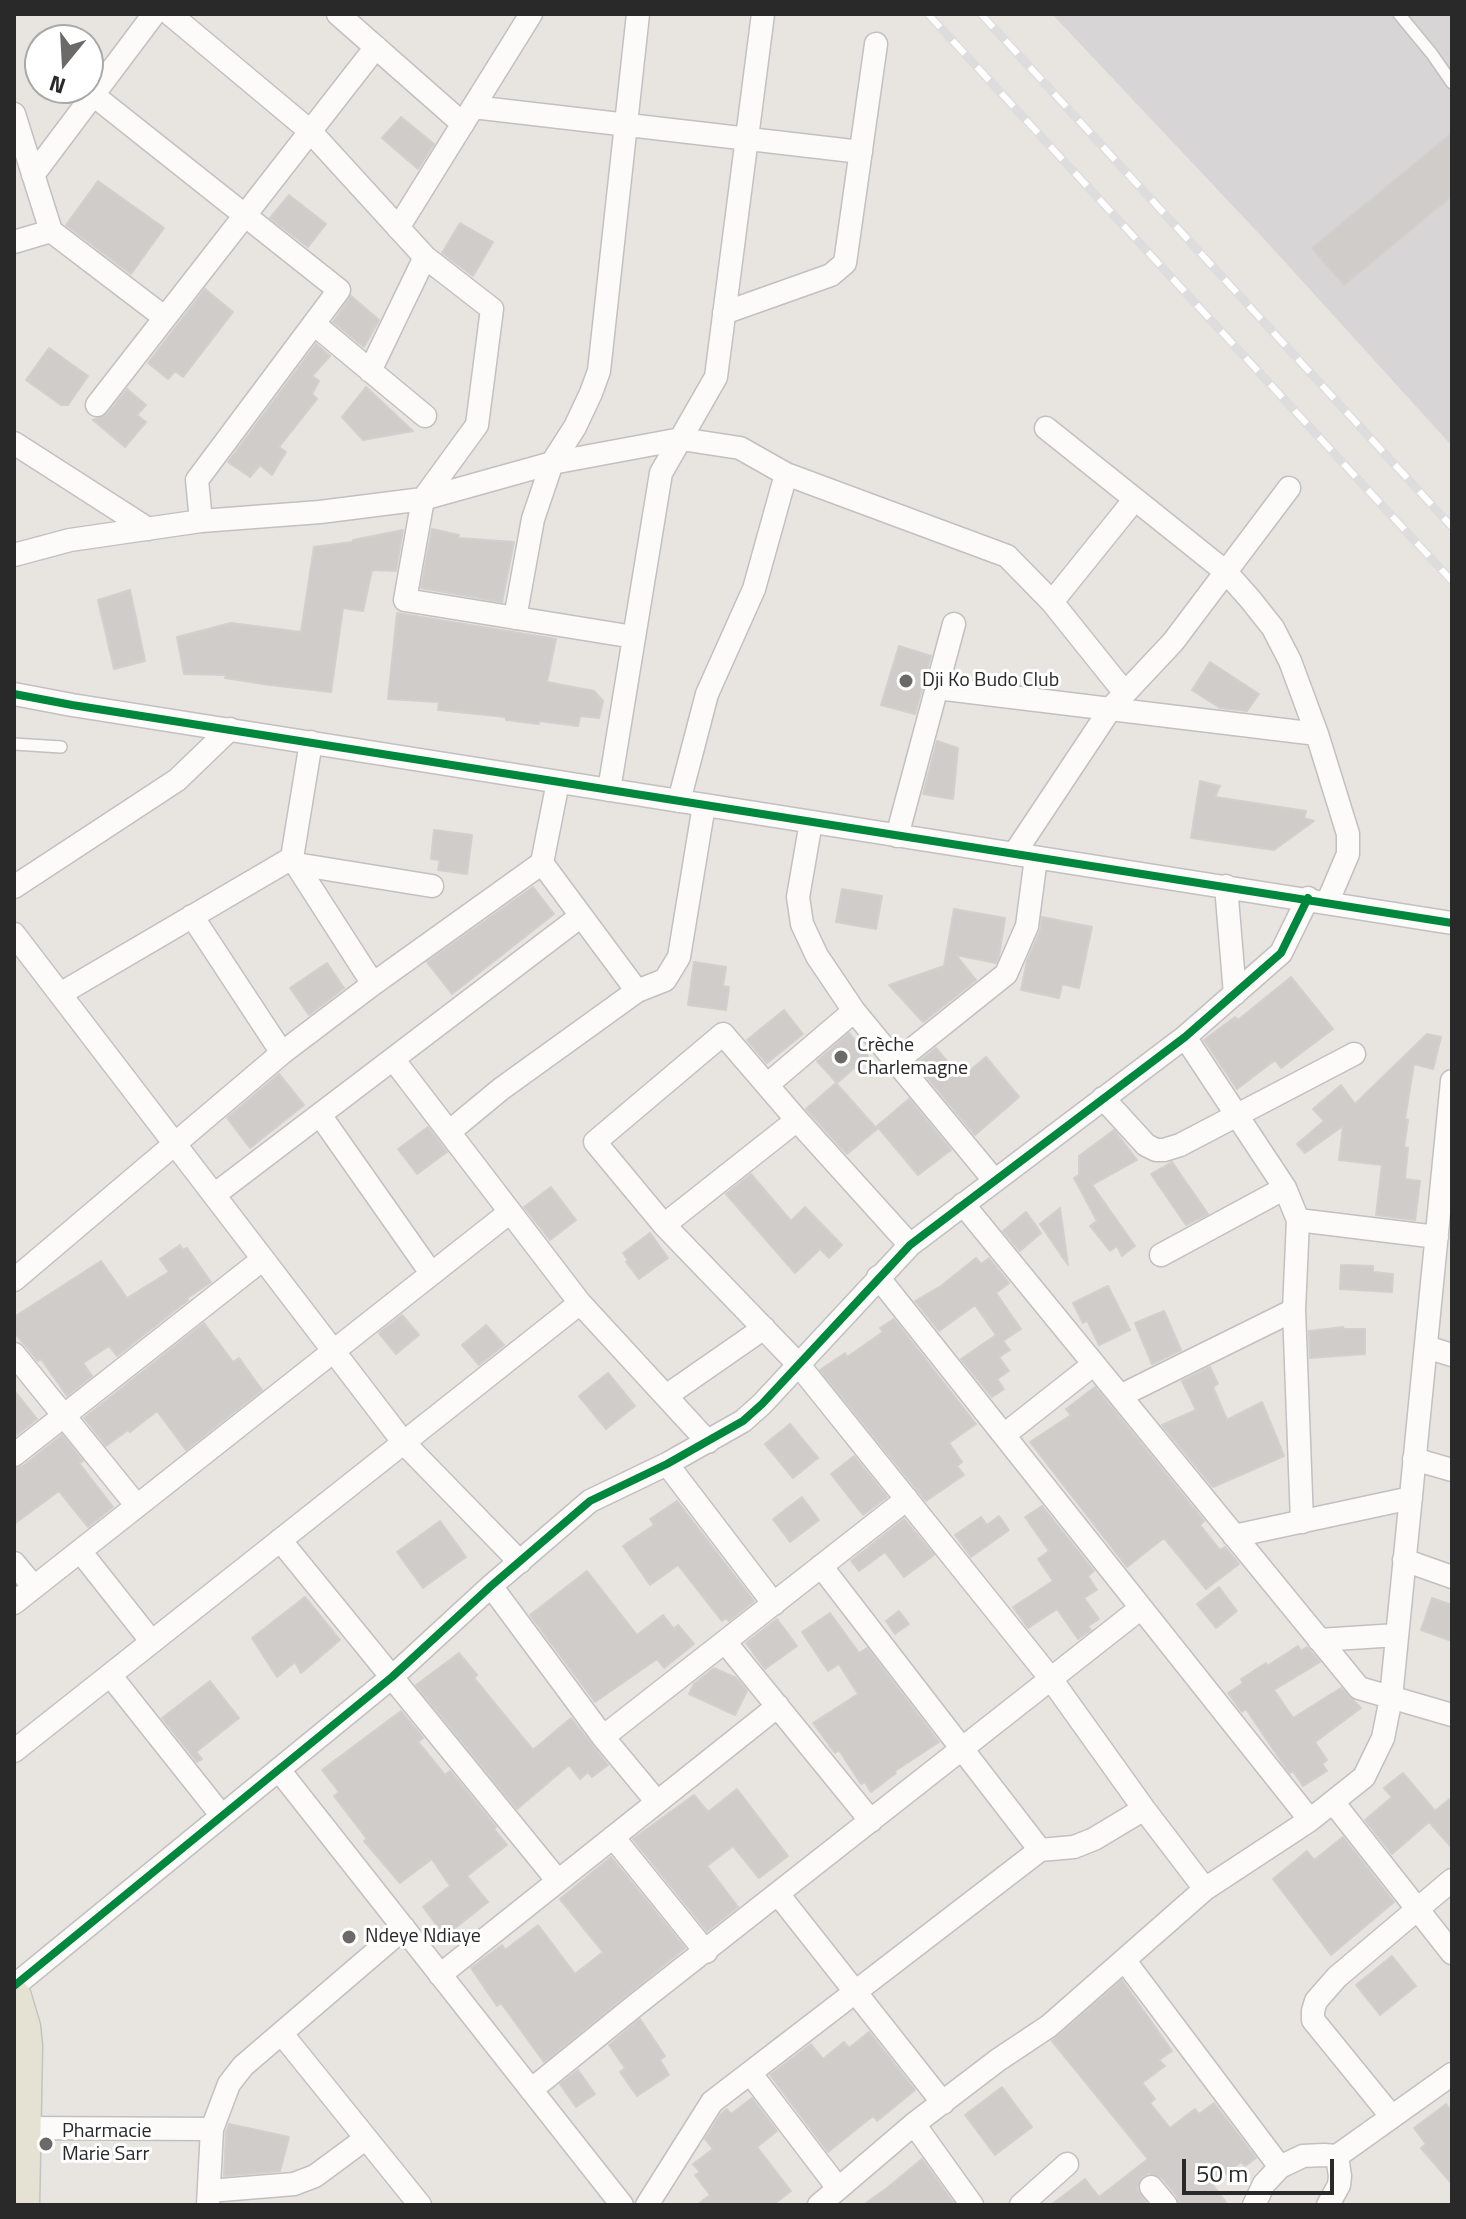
<!DOCTYPE html>
<html>
<head>
<meta charset="utf-8">
<style>
	body { margin:0 }
	#map { position:relative; width:1466px; height:2219px; overflow:hidden; background:#e8e4e0; font-family:"Titillium Web",sans-serif }
	canvas { display:block }
	.frame { position:absolute; inset:0; border:16px solid #292929; pointer-events:none }
	.north { position:absolute; left:24px; top:24px; width:80px; height:80px; box-sizing:border-box; background:#fff; border:2px solid #a9a9a9; border-radius:50%; rotate:198deg; font-size:22px; font-weight:700; line-height:32px; text-align:center; color:#292929 }
	.north::after { content:''; display:block; margin:auto; width:28px; height:36px; background:#6c6a69; clip-path:polygon(50% 0,100% 100%,50% 72%,0 100%) }
	.scale { position:absolute; left:1182px; top:2159px; width:152px; height:36px; box-sizing:border-box; border:4px solid #292929; border-top:0; padding-left:10px; font-size:24px; line-height:28px; white-space:nowrap; color:#292929; -webkit-text-stroke:6px #fff; paint-order:stroke }
</style>
</head>
<body>
<div id="map">
<canvas width="1466" height="2219"></canvas>
<div class="frame"></div>
<div class="north">N</div>
<div class="scale">50 m</div>
</div>
<script>
const g = document.querySelector('canvas').getContext('2d');
g.lineJoin = 'round';
function fillPath(path, color) { g.fillStyle = color; g.fill(path, 'evenodd'); }
const toPath = rows => new Path2D(rows.map(r => 'M' + r).join(''));
function stroke(path, color, width, dash) { g.strokeStyle = color; g.lineWidth = width; g.lineCap = dash ? 'butt' : 'round'; g.setLineDash(dash || []); g.stroke(path); }
function write(font, color, halo, rows, align = 'center') {
  g.font = font + ' "Titillium Web",sans-serif'; g.lineWidth = 6; g.setLineDash([]); g.textBaseline = 'middle'; g.strokeStyle = halo; g.fillStyle = color; for (const [text, x, y, turn = 0] of rows) {
    g.save(); g.translate(x, y); g.rotate((+turn || 0) * Math.PI / 180); g.textAlign = isNaN(turn) ? turn : align; if (halo) g.strokeText(text, 0, 0); g.fillText(text, 0, 0); g.restore();
  }
}
const industrial = toPath([
	[1052,14,1452,14,1452,446,1265,240]
]);
const building = toPath([
	[401,117,434,144,418,169,382,138,401,117],
	[1452,133,1452,196,1344,285,1312,248,1452,133],
	[98,181,164,228,131,274,66,225,98,181],
	[289,195,326,224,308,247,270,218,289,195],
	[460,223,493,242,473,276,442,253,460,223],
	[205,289,233,312,183,377,175,371,168,379,148,363,205,289],
	[351,296,379,320,364,347,333,322,351,296],
	[316,344,330,356,312,376,319,381,312,394,317,399,279,447,286,452,272,475,260,465,250,477,228,462,316,344],
	[49,348,88,376,68,405,61,405,26,380,49,348],
	[366,387,413,431,363,440,342,417,366,387],
	[127,389,146,405,137,415,146,422,125,447,93,420,107,414,127,389],
	[432,529,459,535,458,538,514,542,502,602,421,588,432,529],
	[403,530,396,571,372,570,363,611,343,608,331,692,270,685,225,678,226,675,184,674,177,637,231,623,301,632,314,547,352,542,353,540,403,530],
	[130,590,145,661,114,669,98,600,130,590],
	[397,613,556,639,547,682,594,691,603,701,599,718,580,716,578,726,539,721,539,724,506,720,506,717,438,710,439,702,388,699,397,613],
	[899,646,931,656,915,714,881,705,899,646],
	[1210,662,1259,694,1247,711,1220,708,1192,690,1210,662],
	[937,741,958,748,953,799,923,794,937,741],
	[1200,781,1220,786,1215,797,1306,811,1304,818,1314,821,1274,850,1191,838,1200,781],
	[434,830,472,835,467,874,438,870,440,860,431,859,434,830],
	[533,887,554,914,452,994,427,962,533,887],
	[842,889,882,896,876,929,836,922,842,889],
	[954,909,1005,918,999,956,996,963,956,955,976,980,923,1022,889,985,944,966,954,909],
	[1042,917,1092,927,1079,988,1062,984,1059,998,1021,990,1027,961,1040,931,1042,917],
	[694,962,726,967,723,986,729,987,726,1010,688,1005,694,962],
	[327,963,344,988,309,1015,290,988,327,963],
	[1291,977,1333,1029,1281,1068,1275,1060,1237,1089,1204,1040,1235,1017,1238,1020,1291,977],
	[784,1010,803,1034,767,1063,747,1040,784,1010],
	[849,1033,868,1056,837,1083,817,1061,849,1033],
	[1427,1034,1441,1037,1433,1069,1414,1064,1405,1119,1408,1120,1404,1147,1408,1148,1405,1179,1420,1181,1415,1220,1376,1215,1382,1165,1339,1160,1343,1126,1305,1153,1297,1144,1324,1121,1313,1109,1341,1085,1355,1104,1427,1034],
	[936,1048,961,1078,986,1057,1019,1097,975,1135,916,1064,936,1048],
	[279,1074,304,1105,250,1148,227,1118,279,1074],
	[836,1083,877,1129,847,1154,806,1109,836,1083],
	[909,1099,951,1150,918,1175,877,1126,909,1099],
	[428,1127,447,1152,417,1174,398,1149,428,1127],
	[1114,1130,1137,1160,1092,1185,1135,1246,1122,1256,1117,1246,1110,1251,1090,1226,1097,1221,1074,1178,1079,1175,1079,1156,1114,1130],
	[1172,1162,1208,1214,1186,1225,1151,1174,1172,1162],
	[751,1174,791,1221,805,1207,842,1245,829,1258,820,1249,795,1273,726,1194,751,1174],
	[551,1187,576,1220,550,1240,524,1207,551,1187],
	[1060,1208,1068,1265,1040,1224,1060,1208],
	[1026,1212,1041,1233,1020,1251,1003,1231,1026,1212],
	[650,1233,668,1258,639,1279,626,1262,628,1260,623,1253,650,1233],
	[180,1245,183,1250,187,1248,211,1282,186,1299,188,1300,117,1356,109,1346,83,1363,92,1376,67,1396,41,1359,38,1361,14,1332,14,1317,101,1261,127,1298,169,1272,160,1259,180,1245],
	[976,1258,981,1264,989,1258,1009,1283,996,1293,1021,1329,1003,1341,1010,1350,999,1357,1009,1371,997,1379,1004,1389,992,1397,961,1359,996,1335,975,1305,939,1331,915,1301,941,1286,976,1258],
	[1341,1265,1373,1266,1373,1272,1393,1274,1392,1292,1340,1289,1341,1265],
	[1108,1286,1130,1330,1099,1345,1087,1320,1083,1323,1073,1303,1108,1286],
	[1164,1311,1181,1350,1152,1364,1135,1323,1164,1311],
	[402,1315,419,1335,396,1354,379,1333,402,1315],
	[894,1319,976,1424,949,1443,962,1462,957,1466,964,1475,926,1501,820,1370,845,1353,847,1357,883,1332,880,1328,894,1319],
	[204,1323,233,1362,239,1358,262,1390,186,1450,157,1411,130,1432,128,1430,106,1446,84,1418,204,1323],
	[486,1325,504,1345,479,1365,462,1345,486,1325],
	[1343,1327,1344,1329,1365,1329,1365,1354,1310,1358,1309,1331,1343,1327],
	[1210,1367,1218,1384,1213,1387,1227,1420,1262,1402,1284,1456,1213,1487,1162,1425,1196,1410,1182,1381,1210,1367],
	[608,1373,635,1406,606,1429,579,1396,608,1373],
	[1095,1387,1204,1521,1200,1525,1220,1550,1225,1547,1239,1564,1206,1589,1164,1538,1127,1567,1030,1442,1071,1415,1066,1409,1095,1387],
	[14,1390,37,1419,14,1437,14,1390],
	[790,1424,818,1458,793,1478,765,1444,790,1424],
	[62,1435,83,1461,79,1463,113,1507,88,1527,59,1491,14,1524,14,1469,23,1466,62,1435],
	[854,1456,887,1497,863,1515,831,1474,854,1456],
	[802,1497,819,1520,790,1542,773,1519,802,1497],
	[677,1501,754,1601,729,1621,726,1618,722,1621,678,1565,650,1585,623,1546,654,1525,650,1519,677,1501],
	[1042,1506,1094,1571,1088,1576,1097,1590,1084,1598,1099,1619,1088,1626,1091,1630,1078,1639,1057,1609,1028,1628,1013,1607,1053,1581,1038,1559,1049,1551,1025,1517,1042,1506],
	[999,1516,1009,1530,971,1557,955,1535,981,1517,987,1525,999,1516],
	[904,1519,934,1555,904,1577,885,1552,859,1571,851,1561,904,1519],
	[440,1521,466,1557,423,1588,397,1552,440,1521],
	[587,1571,637,1635,663,1615,674,1629,678,1625,694,1644,664,1668,657,1659,595,1702,530,1615,587,1571],
	[1219,1587,1237,1611,1216,1628,1197,1604,1219,1587],
	[305,1597,340,1640,301,1673,295,1662,277,1677,252,1638,305,1597],
	[1432,1598,1452,1605,1452,1641,1421,1630,1432,1598],
	[899,1611,909,1624,895,1634,886,1621,899,1611],
	[830,1613,859,1653,867,1648,939,1742,895,1771,896,1773,871,1792,865,1782,861,1784,839,1750,835,1753,813,1723,858,1694,839,1664,828,1671,802,1632,830,1613],
	[777,1619,797,1646,765,1669,746,1643,777,1619],
	[1298,1646,1301,1651,1307,1647,1320,1662,1274,1690,1293,1718,1341,1688,1361,1708,1315,1742,1327,1760,1322,1764,1327,1771,1303,1786,1293,1771,1290,1773,1283,1764,1246,1709,1242,1712,1228,1693,1243,1683,1241,1679,1266,1663,1267,1666,1298,1646],
	[459,1653,477,1675,474,1678,533,1750,571,1718,608,1765,592,1777,588,1772,580,1779,569,1765,517,1809,416,1685,459,1653],
	[714,1668,736,1678,747,1691,735,1715,689,1694,694,1684,714,1668],
	[210,1681,239,1718,196,1752,202,1759,197,1762,162,1718,210,1681],
	[401,1711,423,1738,418,1742,445,1775,450,1771,496,1827,494,1829,507,1845,467,1876,488,1902,445,1936,423,1907,450,1886,432,1859,400,1883,364,1841,367,1839,334,1796,339,1792,322,1770,401,1711],
	[1403,1773,1435,1811,1452,1797,1452,1848,1429,1822,1392,1854,1365,1820,1392,1797,1384,1788,1403,1773],
	[737,1789,788,1856,759,1878,733,1846,707,1866,738,1907,707,1931,633,1839,694,1795,708,1812,737,1789],
	[1343,1837,1394,1902,1331,1955,1273,1879,1307,1851,1314,1860,1343,1837],
	[611,1857,685,1948,544,2062,501,2003,497,2006,471,1968,502,1945,505,1950,538,1925,575,1974,603,1952,560,1899,611,1857],
	[1392,1956,1416,1986,1380,2015,1356,1985,1392,1956],
	[1122,1980,1172,2051,1159,2060,1165,2066,1142,2083,1155,2099,1150,2103,1170,2128,1195,2109,1199,2114,1214,2103,1256,2158,1245,2166,1241,2162,1212,2184,1228,2205,1180,2205,1177,2196,1162,2178,1149,2173,1142,2177,1137,2189,1148,2205,1051,2205,1085,2179,1099,2197,1148,2159,1052,2041,1122,1980],
	[640,2019,665,2056,660,2060,669,2075,637,2096,620,2072,625,2068,609,2045,640,2019],
	[869,2032,915,2090,877,2121,873,2116,828,2152,770,2075,811,2044,823,2059,844,2042,849,2048,869,2032],
	[578,2070,595,2094,576,2107,560,2084,578,2070],
	[1002,2087,1032,2127,995,2155,965,2115,1002,2087],
	[752,2098,777,2131,757,2147,791,2191,773,2205,697,2205,710,2195,695,2175,700,2172,693,2164,713,2149,705,2139,721,2114,727,2109,731,2114,752,2098],
	[1446,2104,1452,2112,1452,2184,1421,2148,1426,2144,1414,2128,1446,2104],
	[229,2124,289,2137,280,2171,224,2176,226,2132,229,2124],
	[922,2159,955,2205,863,2205,887,2188,922,2159]
]);
const service = toPath([
	[1399,14,1432,54,1452,83],
	[14,744,61,747]
]);
const minor = toPath([
	[170,14,310,131,425,257,492,309,477,425,423,499,405,600,634,637],
	[338,14,463,124],
	[92,94,339,290,197,480,201,521],
	[473,107,861,152],
	[14,114,51,231,164,317],
	[33,175,154,14],
	[398,228,531,14],
	[14,242,51,231],
	[724,313,831,275,845,263,876,44],
	[314,324,425,416],
	[370,371,425,257],
	[97,405,376,47],
	[1046,428,1226,572,1250,599,1273,628,1290,661,1317,734],
	[14,443,148,529],
	[14,555,70,540,201,521,320,512,423,499,552,463,681,439,740,448,786,474,1007,556,1052,602,1125,693],
	[1052,602,1135,499],
	[515,618,533,519,552,463,575,427,591,393,599,371,638,14],
	[937,688,1317,734,1348,834,1348,854,1328,901],
	[14,694,72,705,1452,923],
	[311,742,292,858,373,984],
	[609,790,661,473,716,377,763,14],
	[679,801,707,694,754,589,786,474],
	[811,822,798,897,802,924,817,956,854,1011,994,1180],
	[897,836,954,624],
	[1014,854,1111,708,1173,642,1289,488],
	[542,863,637,991,665,980,679,957,704,805],
	[296,864,432,886],
	[1226,886,1235,994],
	[14,887,177,780,230,729],
	[192,916,282,1053],
	[14,934,404,1443,520,1562],
	[60,994,292,858],
	[1185,1037,1285,1188,1298,1220,1294,1310,1302,1522],
	[393,1059,580,1303,708,1442],
	[896,1062,1006,974,1027,926,1036,858],
	[767,1085,854,1011],
	[1103,1098,1146,1145,1156,1150,1164,1150,1180,1145,1354,1054],
	[320,1115,431,1273],
	[449,1132,501,1089,637,991],
	[214,1195,581,916],
	[963,1204,1359,1688,1452,1715],
	[1298,1220,1437,1237],
	[664,1225,797,1120],
	[910,1245,797,1120,723,1034,595,1142,664,1225,798,1364,1051,1679,1144,1809,1205,1889],
	[1161,1255,1285,1188],
	[878,1277,1310,1820],
	[14,1280,282,1053,373,984,542,863,558,782],
	[1426,1347,1452,1355],
	[14,1354,137,1506],
	[666,1396,764,1328],
	[1120,1396,1294,1310],
	[1004,1435,1094,1364],
	[14,1455,263,1259],
	[1414,1459,1452,1470],
	[667,1464,774,1604],
	[1234,1536,1411,1498],
	[280,1540,558,1881],
	[80,1551,152,1642],
	[1404,1560,1452,1577],
	[14,1563,34,1587],
	[821,1566,1040,1850,1074,1847,1094,1839,1144,1809],
	[491,1586,603,1737,657,1802],
	[14,1603,510,1212],
	[1319,1640,1397,1635],
	[725,1642,871,1821],
	[110,1675,222,1816],
	[603,1737,907,1499],
	[14,1751,580,1303],
	[279,1770,622,2205],
	[1333,1802,1452,1953],
	[613,1837,706,1952],
	[778,1894,943,2103],
	[1125,1961,1280,2167],
	[440,1975,778,1706],
	[14,1986,392,1677,491,1586,590,1501,667,1464,743,1421,762,1404,910,1245,1185,1037,1281,953,1308,898],
	[282,2034,420,2205],
	[751,2074,838,2188],
	[531,2090,637,2004,1141,1608],
	[1392,2117,1313,2020,1313,2011,1316,2001,1337,1977,1452,1880],
	[914,2124,972,2205],
	[15,2135,24,2128,212,2129],
	[1337,2156,1452,2074],
	[1151,2187,1166,2205],
	[209,2191,294,2184,315,2176,365,2139],
	[208,2205,212,2129,229,2084,243,2066,404,1928],
	[647,2205,712,2102,1040,1850],
	[819,2205,914,2124,998,2060,1049,2026,1205,1889,1310,1820,1364,1777,1383,1738,1391,1698,1452,1081],
	[1021,2205,1067,2164],
	[1254,2205,1264,2184,1280,2167,1303,2156,1324,2155,1337,2156,1340,2176,1339,2185,1328,2205]
]);
const primary = toPath([
	[14,1997,23,2027,25,2046,22,2205]
]);
const rail = toPath([
	[928,14,1452,581],
	[981,14,1452,527]
]);
const cycleway = toPath([
	[14,694,72,705,1452,923],
	[14,1986,392,1677,491,1586,590,1501,667,1464,743,1421,762,1404,910,1245,1185,1037,1281,953,1308,898]
]);
const markers = [
	[906,681,8,"#6c6a69"],
	[841,1057,8,"#6c6a69"],
	[349,1937,8,"#6c6a69"],
	[46,2144,8,"#6c6a69"]
];
const poiNames = [
	["Dji Ko Budo Club",922,681],
	["Crèche",857,1046],
	["Charlemagne",857,1069],
	["Ndeye Ndiaye",365,1937],
	["Pharmacie",62,2132],
	["Marie Sarr",62,2155]
];
fillPath(industrial, '#d8d5d7');
fillPath(building, '#cfccc9');
stroke(building, '#d2d0cc', 2);
stroke(service, '#c2c0c1', 14);
stroke(minor, '#c2c0c1', 25);
stroke(primary, '#c4c3c1', 37);
stroke(service, '#fcfbfa', 11);
stroke(minor, '#fcfbfa', 22);
stroke(primary, '#e5e1d3', 34);
stroke(rail, '#deddde', 9);
stroke(rail, '#fff', 6, [18]);
stroke(cycleway, '#00873e', 8);
for (const [x, y, r, color] of markers) { const dot = new Path2D(); dot.arc(x, y, r, 0, 2 * Math.PI); g.fillStyle = color; g.fill(dot); stroke(dot, '#fff', 3); }
write('20px', '#292929', '#fff', poiNames, 'left');
</script>
</body>
</html>
